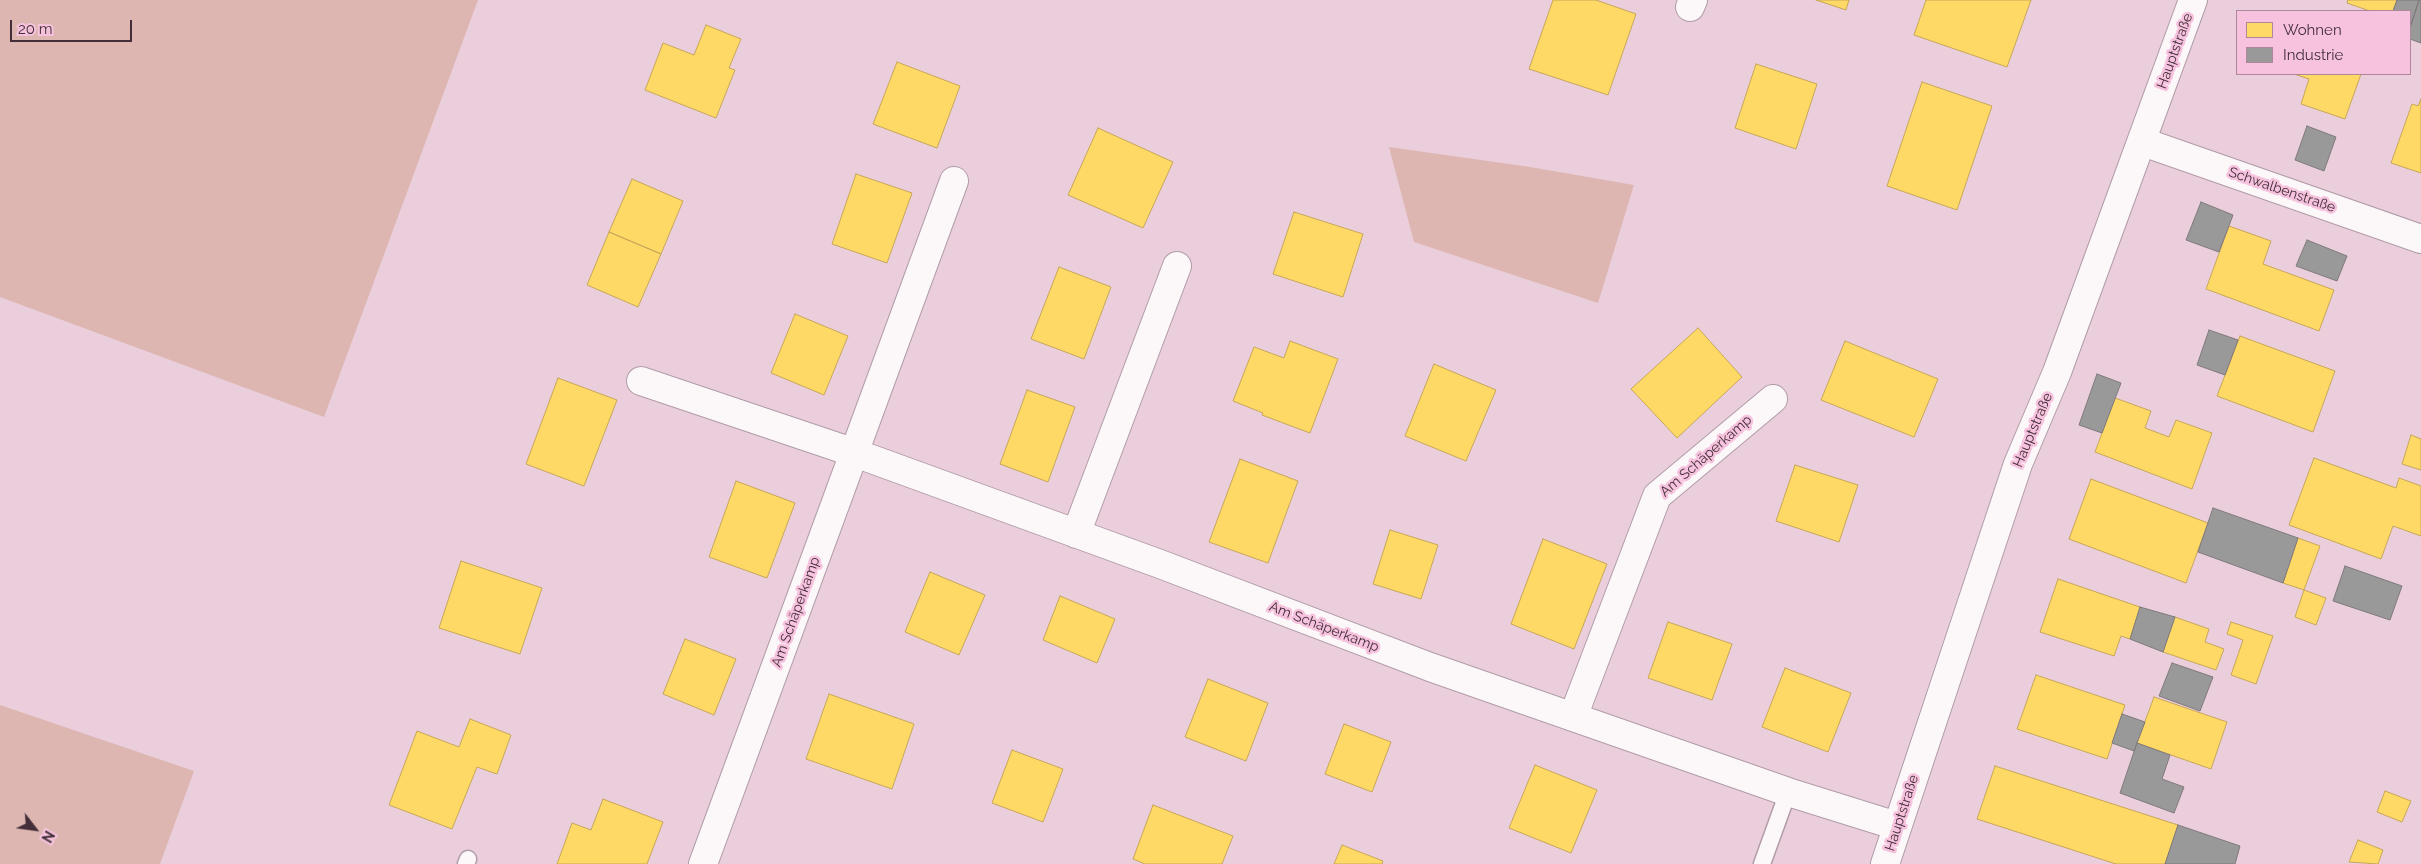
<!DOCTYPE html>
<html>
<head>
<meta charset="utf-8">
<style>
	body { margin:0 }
	#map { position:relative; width:2421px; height:864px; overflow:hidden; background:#eacedc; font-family:Raleway,sans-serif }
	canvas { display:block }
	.legend { position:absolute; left:2236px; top:10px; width:175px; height:65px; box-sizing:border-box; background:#f6c2dd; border:1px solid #ae879b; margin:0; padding:6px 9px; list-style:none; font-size:15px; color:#432e39 }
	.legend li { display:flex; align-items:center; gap:10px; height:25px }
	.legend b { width:25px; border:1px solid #ae879b }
	.north { position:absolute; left:10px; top:804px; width:50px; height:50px; -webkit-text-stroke:4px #f6c2dd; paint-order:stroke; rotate:120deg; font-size:14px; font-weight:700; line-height:20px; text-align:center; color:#432e39 }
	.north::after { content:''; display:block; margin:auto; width:18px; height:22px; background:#432e39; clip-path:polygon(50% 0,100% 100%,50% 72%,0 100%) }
	.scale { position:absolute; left:10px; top:20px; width:122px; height:22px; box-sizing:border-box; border:2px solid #432e39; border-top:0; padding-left:6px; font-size:15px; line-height:18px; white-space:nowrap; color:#432e39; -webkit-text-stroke:4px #f6c2dd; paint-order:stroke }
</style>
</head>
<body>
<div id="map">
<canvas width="2421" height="864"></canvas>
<ul class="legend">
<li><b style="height:14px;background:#ffd966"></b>Wohnen</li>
<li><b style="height:14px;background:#999"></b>Industrie</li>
</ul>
<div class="north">N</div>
<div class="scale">20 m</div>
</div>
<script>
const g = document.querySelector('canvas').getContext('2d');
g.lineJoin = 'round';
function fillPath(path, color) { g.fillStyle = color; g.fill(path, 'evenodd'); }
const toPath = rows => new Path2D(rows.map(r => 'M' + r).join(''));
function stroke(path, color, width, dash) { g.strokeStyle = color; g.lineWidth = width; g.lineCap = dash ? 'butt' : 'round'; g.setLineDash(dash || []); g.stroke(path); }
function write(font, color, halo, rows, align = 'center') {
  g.font = font + ' Raleway,sans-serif'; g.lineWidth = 5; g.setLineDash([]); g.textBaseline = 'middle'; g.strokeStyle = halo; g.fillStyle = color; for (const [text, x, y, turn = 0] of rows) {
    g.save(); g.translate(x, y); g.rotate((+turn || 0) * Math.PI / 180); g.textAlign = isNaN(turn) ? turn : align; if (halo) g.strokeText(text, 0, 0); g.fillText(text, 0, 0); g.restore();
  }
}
const green = toPath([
	[0,0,478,0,324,417,0,297],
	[1389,147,1530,167,1634,185,1598,303,1414,242],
	[0,705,194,771,160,864,0,864]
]);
const homes = toPath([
	[1553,0,1596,0,1636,14,1608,95,1529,69,1553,0],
	[1816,0,1849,0,1846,10,1816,0],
	[1926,0,2031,0,2007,67,1914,35,1926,0],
	[2348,0,2397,0,2393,11,2370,11,2347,3,2348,0],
	[706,25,741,39,729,68,735,70,716,118,645,90,663,43,694,55,706,25],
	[897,62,960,86,937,148,873,124,897,62],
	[1756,64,1817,84,1796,149,1735,128,1756,64],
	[2294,74,2361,74,2345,119,2301,104,2309,79,2294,74],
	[1922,82,1992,106,1957,210,1887,186,1922,82],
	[2421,99,2421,173,2391,163,2412,104,2418,106,2421,99],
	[1098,128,1173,162,1143,228,1068,195,1098,128],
	[856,174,912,193,887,263,832,244,856,174],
	[632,179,683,201,661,254,609,232,632,179],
	[1294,212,1363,234,1343,297,1273,274,1294,212],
	[2229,226,2271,241,2263,264,2334,290,2319,331,2206,289,2229,226],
	[609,232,661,254,638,307,587,285,609,232],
	[1059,267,1111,287,1084,359,1031,339,1059,267],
	[795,314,848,336,824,395,771,373,795,314],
	[1698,328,1742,377,1677,438,1631,389,1698,328],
	[2240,336,2335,371,2313,432,2217,396,2240,336],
	[1290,341,1338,359,1310,433,1262,415,1263,413,1233,401,1254,347,1284,358,1290,341],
	[1845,341,1938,379,1914,437,1821,400,1845,341],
	[1434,364,1496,390,1466,461,1405,436,1434,364],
	[558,378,617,400,584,486,526,464,558,378],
	[1027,390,1075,407,1048,482,1000,464,1027,390],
	[2115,398,2151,411,2145,428,2169,437,2176,420,2212,433,2192,489,2095,452,2115,398],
	[2411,435,2421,439,2421,470,2402,464,2411,435],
	[2314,458,2396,488,2399,478,2421,486,2421,536,2393,526,2381,559,2289,525,2314,458],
	[1240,459,1298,481,1268,563,1209,542,1240,459],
	[1795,465,1858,485,1839,542,1776,521,1795,465],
	[2091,479,2208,523,2186,583,2069,539,2091,479],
	[736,481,795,503,767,578,709,557,736,481],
	[1390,530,1438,545,1421,599,1373,584,1390,530],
	[2298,538,2320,546,2304,590,2283,583,2298,538],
	[1543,539,1607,564,1574,649,1511,624,1543,539],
	[461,561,542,588,520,654,439,628,461,561],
	[930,572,985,595,959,655,905,632,930,572],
	[2058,579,2140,607,2130,639,2121,636,2114,656,2040,632,2058,579],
	[2304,590,2326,598,2316,625,2295,617,2304,590],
	[1060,596,1115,619,1097,663,1043,640,1060,596],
	[2175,617,2209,629,2205,642,2224,649,2216,670,2163,652,2175,617],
	[1668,622,1732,644,1712,700,1648,678,1668,622],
	[2231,622,2273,636,2256,684,2231,675,2243,640,2227,634,2231,622],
	[685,639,736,659,714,715,663,694,685,639],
	[1785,668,1851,693,1828,752,1762,727,1785,668],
	[2036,675,2125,705,2107,759,2017,729,2036,675],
	[1208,679,1268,703,1246,761,1185,737,1208,679],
	[829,694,914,724,892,789,806,759,829,694],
	[2154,697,2227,722,2211,769,2137,743,2154,697],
	[470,719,511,735,497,774,477,767,452,829,389,805,417,731,459,747,470,719],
	[1344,724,1391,742,1372,792,1325,774,1344,724],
	[1012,750,1063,769,1043,822,992,803,1012,750],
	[1535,765,1597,790,1571,853,1509,828,1535,765],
	[1995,766,2178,825,2165,864,2116,864,1977,819,1995,766],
	[2385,791,2411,801,2402,822,2377,812,2385,791],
	[603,799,663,822,647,864,557,864,572,823,591,830,603,799],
	[1153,805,1233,836,1222,864,1145,864,1133,859,1153,805],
	[2358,840,2383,850,2378,864,2349,862,2358,840],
	[1342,845,1383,861,1382,864,1334,864,1342,845]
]);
const industry = toPath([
	[2397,0,2419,0,2410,28,2410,11,2393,11,2397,0],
	[2419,0,2421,0,2421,43,2410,39,2410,28,2419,0],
	[2307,126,2336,137,2324,171,2295,160,2307,126],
	[2201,202,2233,215,2219,252,2186,240,2201,202],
	[2307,240,2347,256,2337,281,2296,266,2307,240],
	[2209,330,2238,340,2225,375,2197,365,2209,330],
	[2097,374,2121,383,2102,433,2079,425,2097,374],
	[2213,508,2298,538,2283,583,2198,552,2213,508],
	[2345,566,2402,586,2390,620,2333,601,2345,566],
	[2140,607,2175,617,2163,652,2130,639,2140,607],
	[2172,663,2213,677,2200,711,2159,696,2172,663],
	[2122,714,2145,722,2134,751,2112,743,2122,714],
	[2137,743,2170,755,2162,779,2184,787,2174,813,2120,793,2137,743],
	[2178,825,2240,846,2235,864,2165,864,2178,825]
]);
const lane = toPath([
	[466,864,468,859],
	[1762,864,1788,792]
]);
const street = toPath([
	[1690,7,1693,0],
	[2143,142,2421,239],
	[641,381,855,453,1160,564,1430,667,1788,792,1897,826],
	[1076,534,1177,266],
	[1573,717,1657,496,1773,399],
	[703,864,954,181]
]);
const secondary = toPath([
	[1885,864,2018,464,2057,372,2193,0]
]);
const streetNames = [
	["Hauptstraße",2175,51,-70],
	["Schwalbenstraße",2282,190,19],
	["Hauptstraße",2033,430,-67],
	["Am Schäperkamp",1706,456,-41],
	["Am Schäperkamp",796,612,-70],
	["Am Schäperkamp",1324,627,21],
	["Hauptstraße",1902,813,-72]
];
fillPath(green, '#ddb6b1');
fillPath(homes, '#ffd966');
stroke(homes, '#c7a658', 1);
fillPath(industry, '#999');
stroke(industry, '#7f797c', 1);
stroke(lane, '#b19ca7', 19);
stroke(street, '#b19ca7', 30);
stroke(secondary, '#b19ca7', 30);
stroke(lane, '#fcf8fa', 16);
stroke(street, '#fcf8fa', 28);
stroke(secondary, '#fcf8fa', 28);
write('14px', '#432e39', '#f6c2dd', streetNames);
</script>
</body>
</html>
